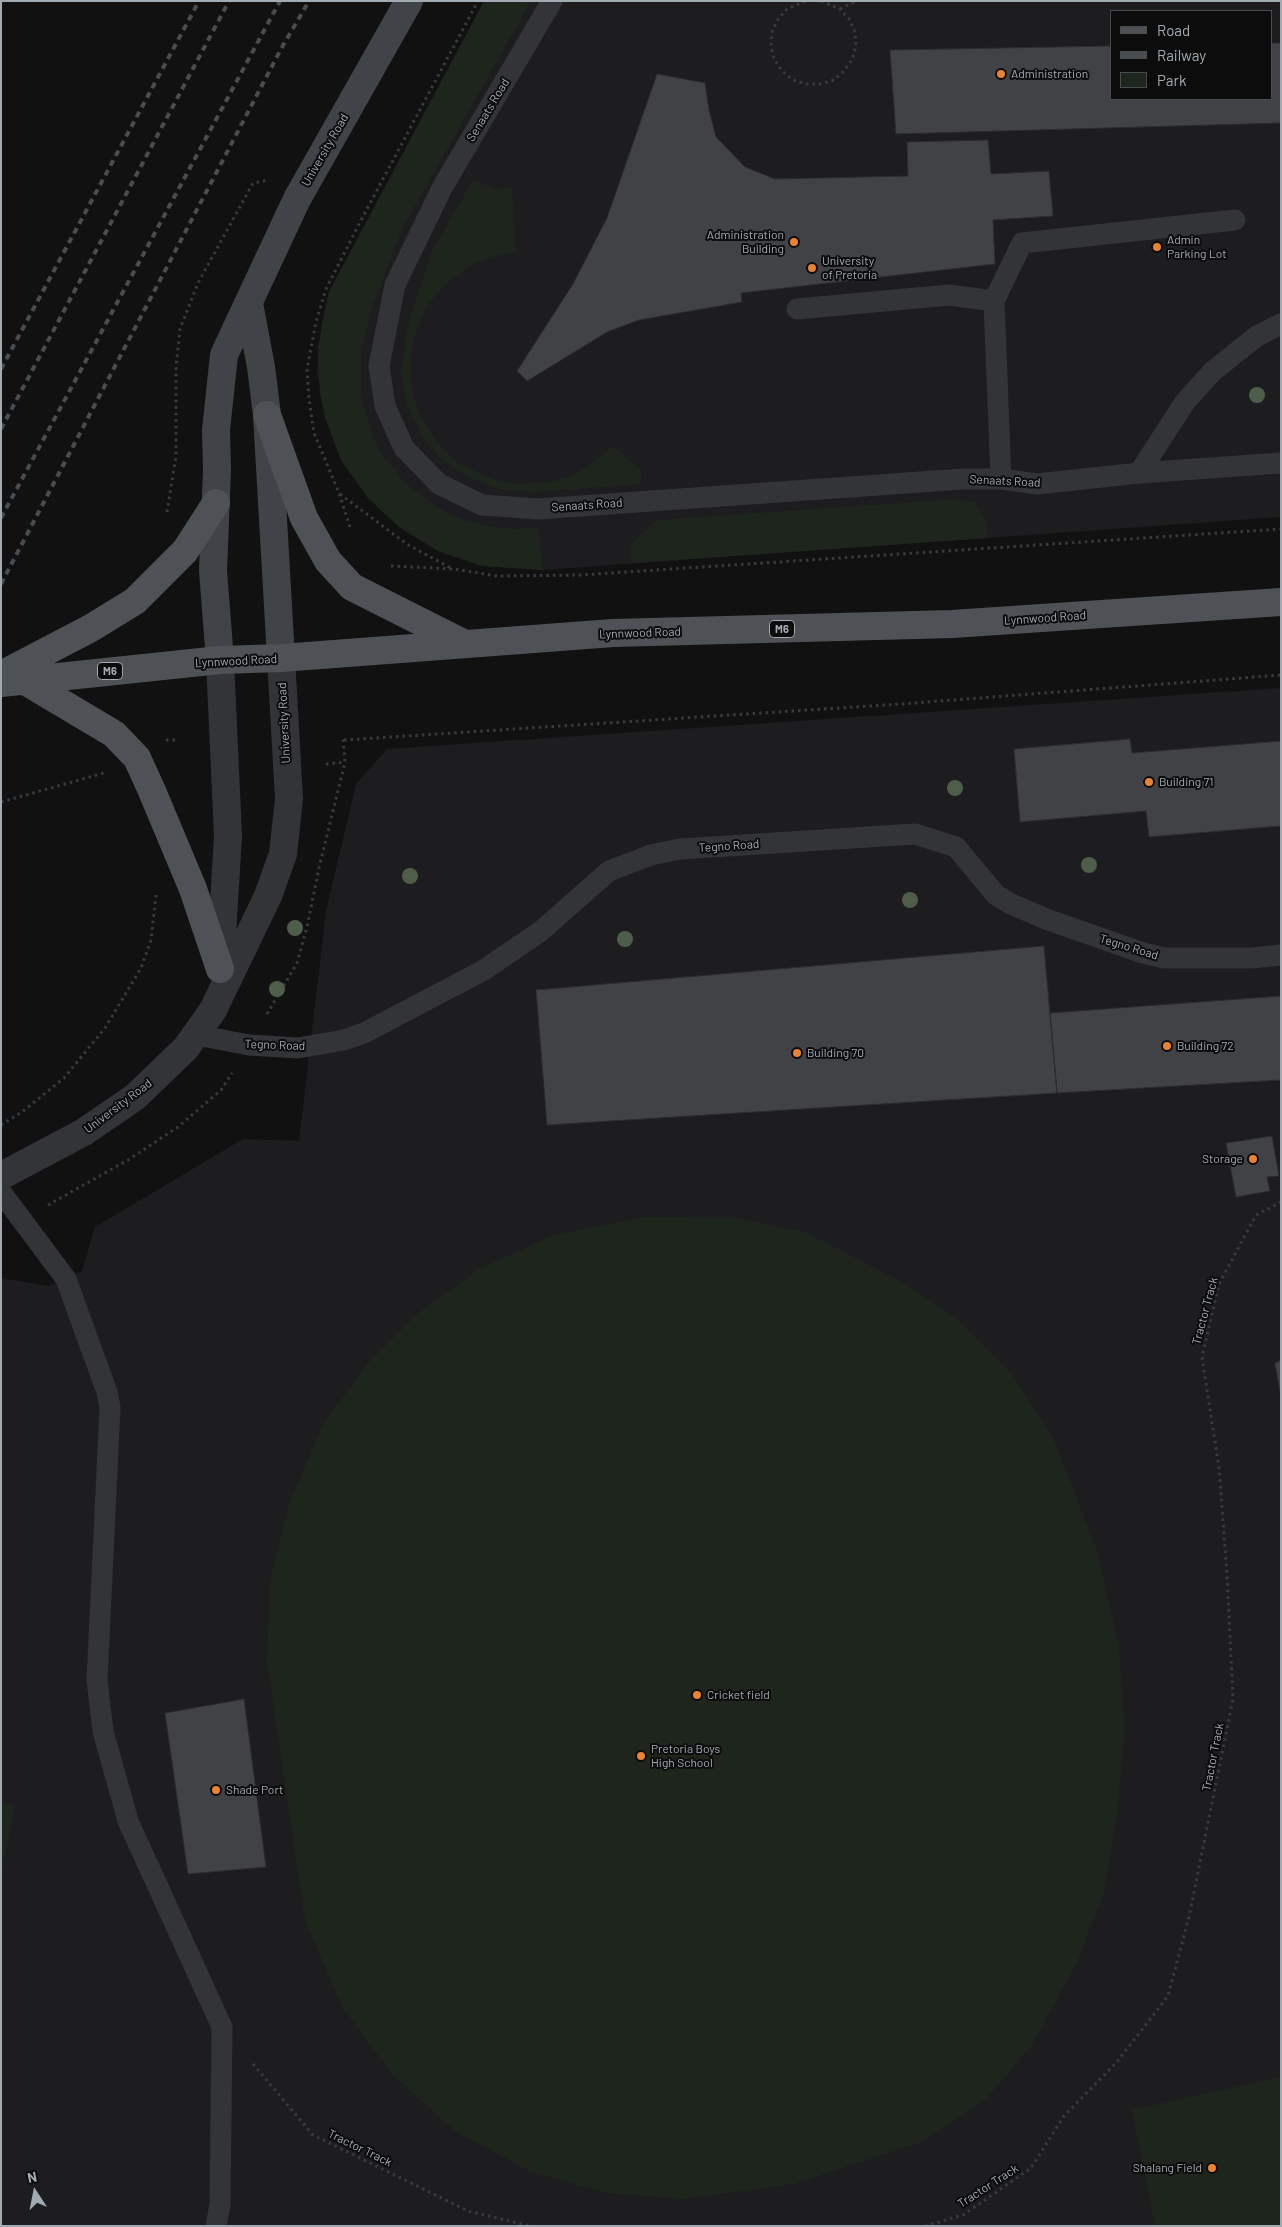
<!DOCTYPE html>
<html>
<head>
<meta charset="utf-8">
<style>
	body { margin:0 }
	#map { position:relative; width:1282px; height:2227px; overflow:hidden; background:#111112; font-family:Barlow,sans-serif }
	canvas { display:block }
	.frame { position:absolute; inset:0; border:2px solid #a3abb2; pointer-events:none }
	.legend { position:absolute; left:1110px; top:10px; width:162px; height:90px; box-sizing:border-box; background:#0c0c0d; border:1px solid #484c4f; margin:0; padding:6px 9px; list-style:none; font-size:15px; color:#a3abb2 }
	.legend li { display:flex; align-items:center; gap:10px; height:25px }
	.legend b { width:25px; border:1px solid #484c4f }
	.north { position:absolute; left:10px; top:2167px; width:50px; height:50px; -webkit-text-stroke:4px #0c0c0d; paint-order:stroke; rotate:349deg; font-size:14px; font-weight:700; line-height:20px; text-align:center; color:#a3abb2 }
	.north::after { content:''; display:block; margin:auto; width:18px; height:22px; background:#a3abb2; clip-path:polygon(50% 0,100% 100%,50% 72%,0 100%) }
</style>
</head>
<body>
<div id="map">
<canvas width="1282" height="2227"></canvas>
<div class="frame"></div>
<ul class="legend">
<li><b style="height:6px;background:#4e5256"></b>Road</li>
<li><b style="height:6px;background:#494c50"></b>Railway</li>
<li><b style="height:14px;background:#1e251d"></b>Park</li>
</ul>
<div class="north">N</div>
</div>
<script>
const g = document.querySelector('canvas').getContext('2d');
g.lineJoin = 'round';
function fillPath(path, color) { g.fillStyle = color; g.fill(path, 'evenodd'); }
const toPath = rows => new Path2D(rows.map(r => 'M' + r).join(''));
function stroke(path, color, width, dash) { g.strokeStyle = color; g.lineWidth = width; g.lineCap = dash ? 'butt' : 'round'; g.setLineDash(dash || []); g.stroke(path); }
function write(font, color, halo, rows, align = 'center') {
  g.font = font + ' Barlow,sans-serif'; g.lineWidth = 4; g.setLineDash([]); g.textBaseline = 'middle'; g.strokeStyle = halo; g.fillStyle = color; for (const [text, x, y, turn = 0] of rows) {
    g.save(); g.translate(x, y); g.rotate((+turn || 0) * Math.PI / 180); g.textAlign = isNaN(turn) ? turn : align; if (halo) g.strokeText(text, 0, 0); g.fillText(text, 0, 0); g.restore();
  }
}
const built = toPath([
	[484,1,1281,1,1281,517,542,570,482,566,438,551,399,527,368,498,341,460,325,417,317,371,321,326,329,292],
	[1111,11,1271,11,1271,99,1111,99],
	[1281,688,1281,2226,1,2226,1,1278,49,1286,82,1271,95,1227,243,1139,299,1141,326,911,356,784,387,749]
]);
const green = toPath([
	[484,1,531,1,403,227,371,310,361,352,361,397,373,437,383,456,404,482,436,507,461,519,489,526,513,529,539,527,542,570,482,566,438,551,399,527,368,498,341,460,325,417,320,394,318,347,329,292],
	[473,180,496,189,512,187,516,252,492,257,473,264,446,283,427,306,414,337,410,359,412,393,422,419,438,444,458,463,492,479,515,484,551,482,569,477,586,468,613,446,641,471,641,484,535,492,502,490,469,478,445,462,423,438,407,405,401,371,408,326,431,253],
	[958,499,974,503,980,511,987,522,988,538,631,563,630,545,657,520],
	[645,1217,737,1218,807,1233,893,1277,954,1316,1011,1372,1055,1442,1097,1551,1119,1647,1125,1728,1117,1817,1104,1892,1076,1964,1032,2045,984,2101,921,2142,794,2184,684,2199,608,2193,531,2172,455,2131,392,2074,343,2008,305,1920,267,1662,270,1580,289,1504,323,1425,368,1363,417,1314,479,1269,553,1235],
	[1,1802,15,1805,1,1877],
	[1281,2077,1281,2226,1155,2226,1132,2110]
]);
const building = toPath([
	[1271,43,1281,43,1281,123,896,134,890,50,1111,46,1111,99,1271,99,1271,43],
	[657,74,705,83,709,110,716,137,745,167,775,179,908,176,907,142,988,140,991,174,1049,171,1053,216,993,220,995,264,741,293,742,302,639,320,607,332,527,381,517,371,573,284,607,218,657,74],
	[1130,739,1132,753,1281,741,1281,826,1149,837,1146,811,1020,822,1014,749,1130,739],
	[1044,946,1057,1093,547,1125,536,990,1044,946],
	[1281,996,1281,1080,1057,1093,1050,1013,1281,996],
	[1272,1136,1279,1176,1267,1177,1270,1191,1236,1197,1226,1143,1272,1136],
	[1281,1360,1281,1398,1275,1363,1281,1360],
	[244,1699,266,1867,188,1874,165,1713,244,1699]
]);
const path = toPath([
	[805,1,787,9,778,19,772,32,771,46,774,59,782,71,793,80,806,84,820,84,834,80,844,71,852,60,856,46,855,32,849,19,840,9,821,1],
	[840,9,856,1],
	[340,494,408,545,451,568],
	[167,512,176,456,176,367,180,329,198,283,253,183,269,180],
	[350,527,339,493,314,433,309,399,307,369,316,322,326,289,359,224,478,1],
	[391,566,454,569,497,576,580,575,1281,529],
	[166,740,175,740],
	[344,740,901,704,1281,675],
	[326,764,345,762],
	[1,802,104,773],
	[267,1014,297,963,307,927,319,868,345,762,343,736],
	[1,1125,22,1112,64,1078,105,1028,141,968,151,940,156,895],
	[48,1205,128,1160,178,1127,221,1090,232,1073],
	[253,2064,313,2135,468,2211,530,2226],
	[925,2226,963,2215,1031,2168,1064,2116,1116,2063,1168,1996,1189,1917,1233,1699,1227,1574,1219,1468,1202,1357,1219,1284,1256,1215,1281,1202]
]);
const lane = toPath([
	[552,1,442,188,395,285,379,366,385,406,404,448,439,484,482,505,538,509,963,479,1001,479,1037,484,1139,473,1281,463],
	[797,309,949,295,994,301],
	[1139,473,1185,402,1213,371,1257,336,1281,324],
	[1001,479,994,301,1022,243,1235,220],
	[197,1035,249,1045,298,1048,344,1040,364,1033,484,970,541,931,609,871,651,855,680,849,915,834,956,847,996,895,1009,903,1046,919,1143,953,1164,958,1252,958,1281,955],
	[1,1192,66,1279,107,1392,110,1407,97,1680,103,1731,128,1821,222,2027,220,2205,216,2226]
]);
const street = toPath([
	[220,660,228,836,220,969],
	[1,1176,84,1132,135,1097,186,1048,213,1010,268,896,283,854,289,799,281,658]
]);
const secondary = toPath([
	[249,303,261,367,267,415,281,658],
	[220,660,213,571,217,470,216,430,224,355,297,199,409,1]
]);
const primary = toPath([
	[267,415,304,518,328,561,352,587,465,644],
	[1,675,91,628,135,601,185,551,216,503],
	[25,681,114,734,137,758,152,791,193,889,220,969],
	[1,683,220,660,281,658,613,633,952,624,1281,602]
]);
const rail = toPath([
	[1,369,199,1],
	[1,429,229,1],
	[1,518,280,1],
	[1,584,281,49,309,1]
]);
const trees = [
	[1257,395],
	[955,788],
	[1089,865],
	[410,876],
	[910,900],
	[295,928],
	[625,939],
	[277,989]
];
const markers = [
	[1001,74,5,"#e88333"],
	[794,242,5,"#e88333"],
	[1157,247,5,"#e88333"],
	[812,268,5,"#e88333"],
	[1149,782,5,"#e88333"],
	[1167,1046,5,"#e88333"],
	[797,1053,5,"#e88333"],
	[1253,1159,5,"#e88333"],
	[697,1695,5,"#e88333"],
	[641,1756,5,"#e88333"],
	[216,1790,5,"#e88333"],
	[1212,2168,5,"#e88333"]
];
const shields = [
	[782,629,25],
	[110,671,25]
];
const shieldNames = [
	["M6",782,629],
	["M6",110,671]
];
const poiNames = [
	["Administration",1011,74],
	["Administration",784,235,"right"],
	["Building",784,249,"right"],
	["Admin",1167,240],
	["Parking Lot",1167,254],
	["University",822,261],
	["of Pretoria",822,275],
	["Building 71",1159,782],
	["Building 72",1177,1046],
	["Building 70",807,1053],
	["Storage",1243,1159,"right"],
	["Cricket field",707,1695],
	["Pretoria Boys",651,1749],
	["High School",651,1763],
	["Shade Port",226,1790],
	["Shalang Field",1202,2168,"right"]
];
const streetNames = [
	["Senaats Road",488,110,-59],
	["University Road",325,150,-60],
	["Senaats Road",1005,481,3],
	["Senaats Road",587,505,-4],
	["Lynnwood Road",1045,618,-4],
	["Lynnwood Road",640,633,-2],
	["Lynnwood Road",236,661,-3],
	["University Road",284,723,-93],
	["Tegno Road",729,846,-4],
	["Tegno Road",1129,947,17],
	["Tegno Road",275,1045,2],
	["University Road",118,1106,-37],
	["Tractor Track",1205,1311,-75],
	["Tractor Track",1213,1757,-79],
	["Tractor Track",360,2148,26],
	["Tractor Track",988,2186,-33]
];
fillPath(built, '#1d1d1f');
fillPath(green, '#1e251d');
fillPath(building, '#404245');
stroke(building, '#2b2c2e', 1);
stroke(path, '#383b3e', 3, [2.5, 4]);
stroke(lane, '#323437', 21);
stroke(street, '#323437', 28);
stroke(secondary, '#404347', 28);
stroke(primary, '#4e5256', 28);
stroke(rail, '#494c50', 4, [6, 5]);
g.fillStyle = '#4e5e4b';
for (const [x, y] of trees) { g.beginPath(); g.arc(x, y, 8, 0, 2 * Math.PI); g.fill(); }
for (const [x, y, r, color] of markers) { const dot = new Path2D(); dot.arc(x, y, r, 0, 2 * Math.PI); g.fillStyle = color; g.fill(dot); stroke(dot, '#0c0c0d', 2); }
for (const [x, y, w] of shields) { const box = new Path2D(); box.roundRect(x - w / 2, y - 8.5, w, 17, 4); g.fillStyle = '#0c0c0d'; g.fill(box); stroke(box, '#a3abb2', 1); }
write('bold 11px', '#a3abb2', null, shieldNames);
write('12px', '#a3abb2', '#0c0c0d', poiNames, 'left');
write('12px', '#a3abb2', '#0c0c0d', streetNames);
</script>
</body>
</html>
